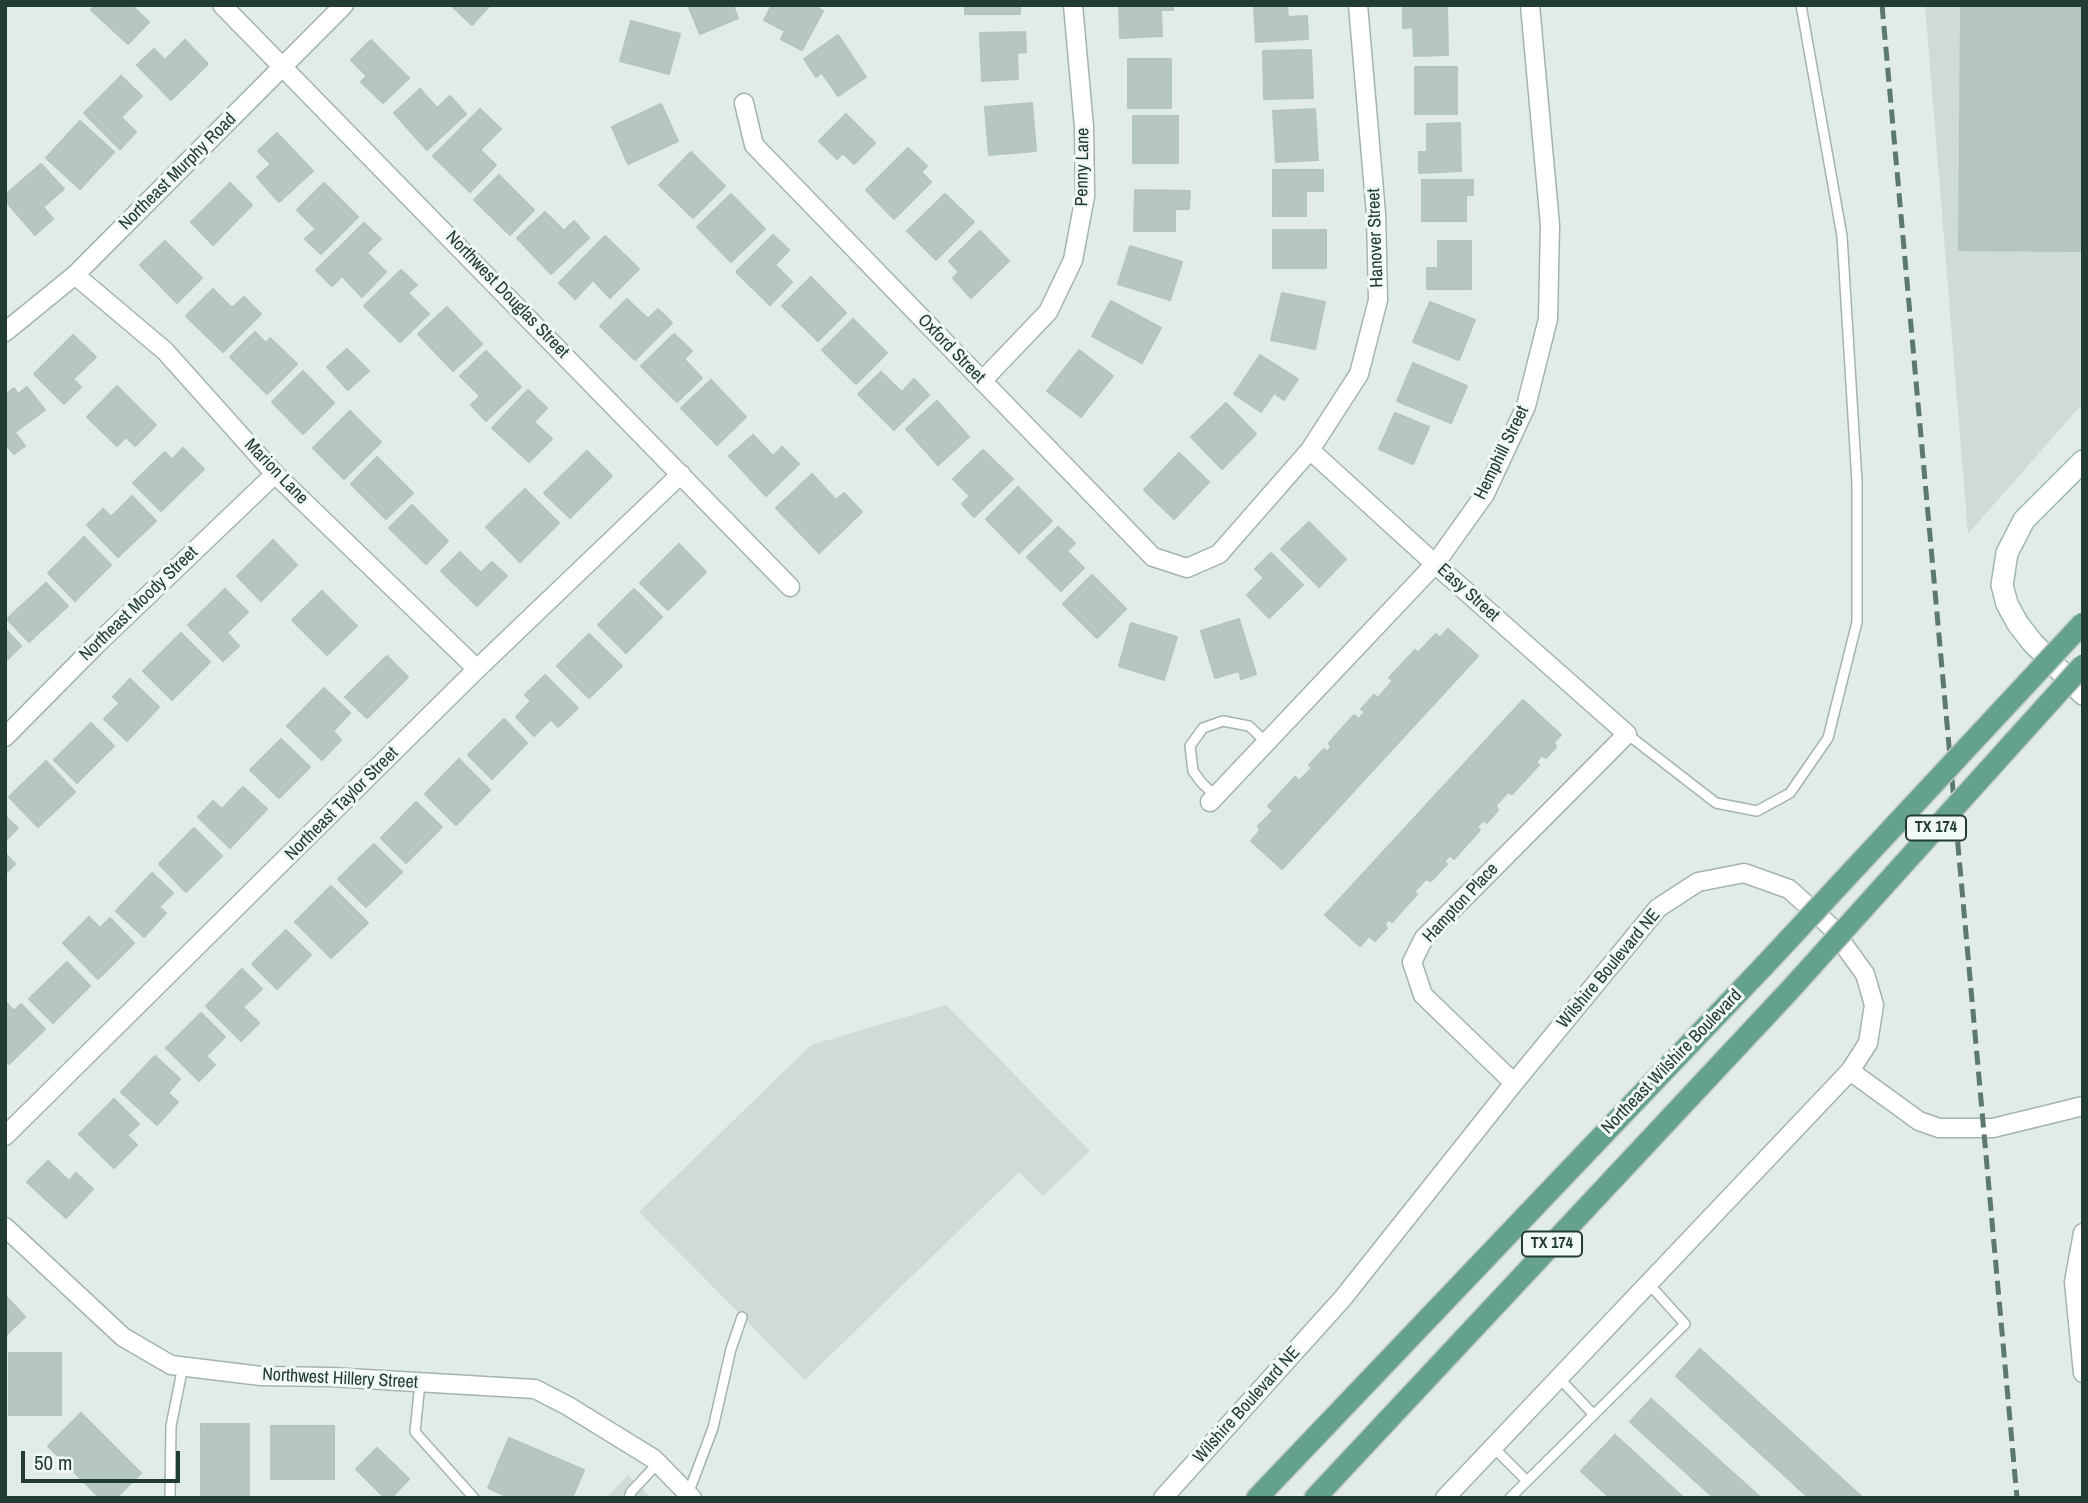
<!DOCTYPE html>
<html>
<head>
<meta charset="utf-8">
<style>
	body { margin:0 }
	#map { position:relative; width:2088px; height:1503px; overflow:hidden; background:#e1ece6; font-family:"Archivo Narrow",sans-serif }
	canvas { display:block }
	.frame { position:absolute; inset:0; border:7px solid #213d33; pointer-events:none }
	.scale { position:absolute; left:21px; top:1451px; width:159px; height:32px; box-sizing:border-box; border:4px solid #213d33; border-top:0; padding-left:9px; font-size:21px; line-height:24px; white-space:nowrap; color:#213d33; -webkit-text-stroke:5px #f2f8f4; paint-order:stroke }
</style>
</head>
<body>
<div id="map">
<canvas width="2088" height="1503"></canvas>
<div class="frame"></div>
<div class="scale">50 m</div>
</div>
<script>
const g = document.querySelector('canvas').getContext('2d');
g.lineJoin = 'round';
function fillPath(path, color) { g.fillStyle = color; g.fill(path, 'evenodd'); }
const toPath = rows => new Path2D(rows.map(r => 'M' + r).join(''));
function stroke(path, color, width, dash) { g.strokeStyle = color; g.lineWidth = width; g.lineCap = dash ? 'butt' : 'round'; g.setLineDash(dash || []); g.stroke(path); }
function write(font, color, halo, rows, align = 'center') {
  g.font = font + ' "Archivo Narrow",sans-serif'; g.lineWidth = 6; g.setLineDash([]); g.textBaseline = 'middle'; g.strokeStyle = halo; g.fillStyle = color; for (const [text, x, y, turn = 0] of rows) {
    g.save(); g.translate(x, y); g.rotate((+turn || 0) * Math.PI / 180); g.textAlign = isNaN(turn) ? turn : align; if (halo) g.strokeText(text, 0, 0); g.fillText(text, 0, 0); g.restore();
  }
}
const built = toPath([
	[1925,5,2083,5,2083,403,1968,534],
	[946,1005,1090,1151,1043,1196,1019,1172,805,1380,639,1212,811,1045],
	[628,1475,652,1498,606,1498]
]);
const building = toPath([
	[95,5,131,5,149,22,128,44,91,10,95,5],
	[451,5,490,5,472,25,451,5],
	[688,5,733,5,738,18,700,34,688,5],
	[772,5,813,5,823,11,802,50,781,39,785,31,764,20,772,5],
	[965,5,1020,5,1020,14,965,14,965,5],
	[1119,5,1173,5,1173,10,1161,10,1162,36,1120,38,1119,5],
	[1254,5,1287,5,1288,17,1307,16,1308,39,1256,42,1254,5],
	[1403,5,1447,5,1448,55,1414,56,1413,27,1403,28,1403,5],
	[1961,5,2083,5,2083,251,1959,250,1961,5],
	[631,21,680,34,669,74,620,61,631,21],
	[1025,32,1026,52,1017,53,1018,79,982,81,980,33,1025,32],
	[838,35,866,77,838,96,822,73,816,77,804,59,838,35],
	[185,40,208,64,171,100,137,65,154,49,165,60,185,40],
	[371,40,409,78,383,103,361,82,367,76,351,60,371,40],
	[1311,50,1313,98,1264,99,1263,51,1311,50],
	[1128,59,1171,59,1171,108,1128,108,1128,59],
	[1415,67,1457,67,1457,114,1415,114,1415,67],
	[121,76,142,96,121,117,136,132,120,149,84,113,121,76],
	[420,89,437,108,450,96,466,114,427,150,394,113,420,89],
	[1032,103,1036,151,989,155,985,107,1032,103],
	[661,104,678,141,628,164,612,127,661,104],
	[480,109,501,129,480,150,496,165,470,192,433,156,480,109],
	[1315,109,1318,160,1276,162,1273,111,1315,109],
	[846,114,875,143,854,164,843,153,837,159,819,141,846,114],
	[1133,116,1178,116,1178,163,1133,163,1133,116],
	[80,121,114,152,80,189,46,158,80,121],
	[1460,123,1461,171,1419,173,1419,152,1427,152,1427,124,1460,123],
	[277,133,313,171,279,202,257,177,271,164,258,151,277,133],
	[908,148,927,166,921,172,931,182,894,219,866,190,908,148],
	[691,152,725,186,693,218,659,185,691,152],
	[41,164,64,189,43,207,53,219,35,235,5,200,5,195,41,164],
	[1273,170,1323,170,1323,191,1306,191,1306,216,1273,216,1273,170],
	[499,175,534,210,510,235,474,200,499,175],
	[1422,180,1473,180,1473,195,1466,195,1466,221,1422,221,1422,180],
	[230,183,252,205,213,245,191,222,230,183],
	[324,183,358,217,321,254,305,239,316,229,297,210,324,183],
	[1135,190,1190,191,1189,209,1175,209,1175,231,1134,231,1135,190],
	[731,194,765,229,731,262,697,227,731,194],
	[945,194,974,222,936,260,907,231,945,194],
	[545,212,564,231,574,221,589,238,551,274,517,238,545,212],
	[364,223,381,239,367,253,386,272,362,297,342,276,332,286,316,270,364,223],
	[1273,230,1326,230,1326,268,1273,268,1273,230],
	[980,231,1009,261,971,298,953,278,959,272,949,261,980,231],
	[773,235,789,250,775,265,792,282,770,305,736,272,773,235],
	[605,236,639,269,610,298,593,280,575,299,559,283,605,236],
	[165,241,202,278,177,303,140,265,165,241],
	[1438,241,1471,241,1471,289,1427,289,1427,268,1438,268,1438,241],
	[1130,246,1182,262,1170,300,1118,284,1130,246],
	[401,270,417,285,408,293,429,314,400,342,364,306,401,270],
	[811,277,846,313,818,341,782,306,811,277],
	[213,289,232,308,244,297,261,314,223,352,186,316,213,289],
	[1282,293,1325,302,1315,349,1271,340,1282,293],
	[627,299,648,319,658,309,672,323,635,360,600,326,627,299],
	[1111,301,1161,328,1142,363,1092,336,1111,301],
	[1430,302,1475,320,1459,360,1413,342,1430,302],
	[447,307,482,344,453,371,418,334,447,307],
	[853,319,887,353,856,384,822,350,853,319],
	[255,332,266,343,270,338,297,364,267,394,230,357,255,332],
	[674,334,692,351,684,359,702,378,677,402,641,366,674,334],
	[73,335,96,357,73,379,81,387,64,404,34,374,73,335],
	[347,349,369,371,348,390,327,367,347,349],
	[1079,350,1113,376,1081,417,1047,391,1079,350],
	[486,351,521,387,486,421,471,405,480,396,460,376,486,351],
	[1260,355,1298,379,1284,400,1274,393,1261,412,1234,394,1260,355],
	[1413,363,1467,386,1451,423,1397,401,1413,363],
	[303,371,334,403,303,434,272,402,303,371],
	[881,372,902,392,914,379,929,395,894,430,858,394,881,372],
	[711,380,746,417,717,445,681,408,711,380],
	[117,386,156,425,135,446,126,437,117,446,87,417,117,386],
	[27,387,45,410,15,432,25,446,14,454,5,443,5,395,14,388,18,394,27,387],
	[528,390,547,408,534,422,552,439,529,462,492,428,528,390],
	[937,401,969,437,938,465,906,429,937,401],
	[1226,403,1256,434,1222,469,1191,437,1226,403],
	[350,411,381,442,344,479,313,448,350,411],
	[1395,413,1429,427,1413,464,1379,449,1395,413],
	[753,435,773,456,782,447,799,464,766,496,729,456,753,435],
	[183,448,204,469,161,511,133,483,165,452,172,460,183,448],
	[983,450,1013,479,974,517,962,504,970,496,953,479,983,450],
	[587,451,612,476,570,518,544,493,587,451],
	[1179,453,1209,482,1174,519,1144,490,1179,453],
	[377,457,413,493,386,519,351,484,377,457],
	[812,474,836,500,844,493,862,512,819,553,776,508,812,474],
	[1018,487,1052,521,1019,553,986,519,1018,487],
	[525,489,559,523,520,562,486,527,525,489],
	[132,496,156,521,118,557,87,525,103,509,111,517,132,496],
	[412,505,448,541,426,564,389,528,412,505],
	[1309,522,1346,559,1319,587,1281,549,1309,522],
	[1058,527,1075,543,1067,551,1084,568,1061,591,1027,557,1058,527],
	[84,537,111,565,75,601,48,573,84,537],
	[273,540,297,565,261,601,237,576,273,540],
	[679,544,706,572,668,610,640,583,679,544],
	[460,552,481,573,492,562,507,576,477,606,441,571,460,552],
	[1271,553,1303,585,1269,618,1247,595,1264,578,1255,569,1271,553],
	[1092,575,1126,609,1097,638,1063,604,1092,575],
	[46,583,68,606,29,642,7,619,46,583],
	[225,589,248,612,227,633,239,646,223,661,188,625,225,589],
	[634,589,662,617,626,653,598,625,634,589],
	[322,591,357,626,327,655,292,620,322,591],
	[1239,619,1256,674,1241,679,1239,671,1215,678,1201,631,1239,619],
	[1131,623,1177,637,1164,680,1119,666,1131,623],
	[5,629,21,646,5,662,5,629],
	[1448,629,1478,656,1282,869,1251,841,1260,831,1258,826,1273,811,1268,806,1295,777,1299,781,1312,768,1309,765,1324,749,1327,752,1331,747,1329,743,1354,715,1359,719,1365,712,1361,709,1374,695,1378,698,1393,681,1389,678,1415,650,1418,653,1436,634,1440,638,1448,629],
	[181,633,210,662,172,700,143,671,181,633],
	[589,634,622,666,589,698,557,666,589,634],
	[387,656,408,677,367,718,345,697,387,656],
	[545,675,578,708,558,727,551,719,534,736,516,717,531,701,525,695,545,675],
	[130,679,159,707,127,741,104,719,120,703,113,697,130,679],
	[324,688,350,713,333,731,341,740,322,760,287,726,324,688],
	[1523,700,1561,735,1554,742,1556,747,1546,758,1542,755,1536,762,1539,765,1512,794,1508,792,1496,805,1498,810,1487,823,1483,820,1477,827,1480,830,1454,859,1450,855,1444,862,1447,864,1431,881,1426,879,1414,892,1417,894,1392,922,1389,919,1385,924,1387,928,1375,941,1369,936,1360,946,1325,915,1523,700],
	[504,719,527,743,492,779,468,755,504,719],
	[91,723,114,746,77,783,54,760,91,723],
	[281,739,310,767,279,798,250,770,281,739],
	[459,759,490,790,456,825,425,794,459,759],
	[46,761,75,792,38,827,9,797,46,761],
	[243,787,267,809,230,848,198,817,213,801,222,809,243,787],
	[416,802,442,827,406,863,381,838,416,802],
	[5,816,18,828,5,841,5,816],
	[194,828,222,856,186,892,159,864,194,828],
	[374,844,402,872,366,907,338,879,374,844],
	[5,853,15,864,5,874,5,853],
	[152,873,173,893,159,907,166,913,144,937,116,911,152,873],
	[331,886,368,923,331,958,295,922,331,886],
	[89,917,100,928,110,918,134,943,98,979,63,943,89,917],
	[286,930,311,955,277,989,252,964,286,930],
	[67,962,90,986,53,1023,29,999,67,962],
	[242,969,262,989,243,1007,259,1023,241,1041,206,1006,242,969],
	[5,1001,14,1011,21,1004,45,1029,9,1064,5,1060,5,1001],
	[201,1013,225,1037,206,1056,215,1065,199,1081,166,1048,201,1013],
	[155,1056,180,1079,168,1093,178,1102,157,1125,121,1092,155,1056],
	[114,1099,139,1124,127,1135,137,1145,114,1168,79,1134,114,1099],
	[48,1161,69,1181,76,1173,93,1189,66,1218,27,1182,48,1161],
	[5,1295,25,1317,5,1336,5,1295],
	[1700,1349,1863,1498,1809,1498,1676,1376,1700,1349],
	[9,1353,61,1353,61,1415,9,1415,9,1353],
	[1651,1399,1761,1498,1714,1498,1630,1422,1651,1399],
	[81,1413,141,1473,116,1498,100,1498,48,1446,81,1413],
	[201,1424,249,1424,249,1498,201,1498,201,1424],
	[271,1426,334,1426,334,1479,271,1479,271,1426],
	[1615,1435,1684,1498,1610,1498,1581,1471,1615,1435],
	[509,1438,584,1470,572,1498,511,1498,488,1488,509,1438],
	[377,1448,409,1479,391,1498,385,1498,356,1469,377,1448]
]);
const service = toPath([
	[1627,734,1716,803,1757,811,1790,793,1828,738,1857,622,1857,482,1842,236,1801,5],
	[1215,796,1201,782,1193,771,1190,746,1203,728,1223,721,1249,726,1266,742],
	[1559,1378,1594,1415],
	[420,1383,415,1432,474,1498],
	[1493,1447,1527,1481],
	[688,1494,713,1428,731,1349,742,1317],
	[170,1498,171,1426,183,1366],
	[629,1498,631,1492,658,1463],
	[1510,1498,1685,1324,1649,1284]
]);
const minor = toPath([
	[222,5,790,587],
	[744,103,754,145,1153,557,1187,568,1219,554,1310,450,1359,374,1378,300,1376,214,1358,5],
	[75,275,165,351,275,474,477,669],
	[5,332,75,275,344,5],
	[982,381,1048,312,1073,260,1085,196,1084,127,1073,5],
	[1310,450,1435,564,1627,734,1424,938,1412,962,1423,995,1514,1083],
	[5,737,96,645,275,474],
	[1210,802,1435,564,1485,494,1526,406,1548,319,1550,225,1530,5],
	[1850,1071,1919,1121,1939,1128,1993,1128,2083,1106],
	[5,1136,477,669,681,474],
	[5,1227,123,1337,171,1365,261,1376,331,1377,535,1389,568,1406,654,1459,692,1498],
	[2083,1233,2074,1282,2083,1373],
	[1163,1498,1343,1298,1514,1083,1658,908,1698,882,1744,873,1789,889,1830,926,1865,974,1874,1005,1868,1043,1850,1071,1445,1498]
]);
const secondary = toPath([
	[2083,461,2024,520,2007,553,2002,585,2007,604,2018,624,2032,642,2083,694]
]);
const primary = toPath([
	[1257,1498,1763,967],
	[1315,1498,1789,991]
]);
const rail = toPath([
	[1882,5,2017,1498]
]);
const primaryBridge = toPath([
	[1763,967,2083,623],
	[1789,991,2083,665]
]);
const shields = [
	[1936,828,60],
	[1552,1244,60]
];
const shieldNames = [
	["TX 174",1936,828],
	["TX 174",1552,1244]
];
const streetNames = [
	["Penny Lane",1083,167,-89],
	["Northeast Murphy Road",178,172,-45],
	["Hanover Street",1376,238,-92],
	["Northwest Douglas Street",507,295,46],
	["Oxford Street",951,349,46],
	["Hemphill Street",1502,453,-64],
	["Marion Lane",276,472,46],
	["Easy Street",1468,593,42],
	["Northeast Moody Street",139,604,-44],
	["Northeast Taylor Street",342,804,-45],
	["Hampton Place",1461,903,-47],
	["Wilshire Boulevard NE",1609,969,-50],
	["Northeast Wilshire Boulevard",1672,1062,-46],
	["Northwest Hillery Street",340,1379,3],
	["Wilshire Boulevard NE",1247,1405,-48]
];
fillPath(built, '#cfdcd5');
fillPath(building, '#b6c7bf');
stroke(building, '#b3c6bc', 2);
stroke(service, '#a4b4ad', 12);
stroke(minor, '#a4b4ad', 21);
stroke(secondary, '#9fb8ad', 24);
stroke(primary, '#c1c9c6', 24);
stroke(service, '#fff', 9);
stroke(minor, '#fff', 18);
stroke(secondary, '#fff', 21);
stroke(primary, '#65a28d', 21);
stroke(rail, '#5c796e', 5, [14, 7]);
stroke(primaryBridge, '#c1c9c6', 24, []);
stroke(primaryBridge, '#65a28d', 21);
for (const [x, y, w] of shields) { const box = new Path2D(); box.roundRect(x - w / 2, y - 12.5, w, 25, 5); g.fillStyle = '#f2f8f4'; g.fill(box); stroke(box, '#213d33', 2); }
write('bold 16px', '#213d33', null, shieldNames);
write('18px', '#213d33', '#f2f8f4', streetNames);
</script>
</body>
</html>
